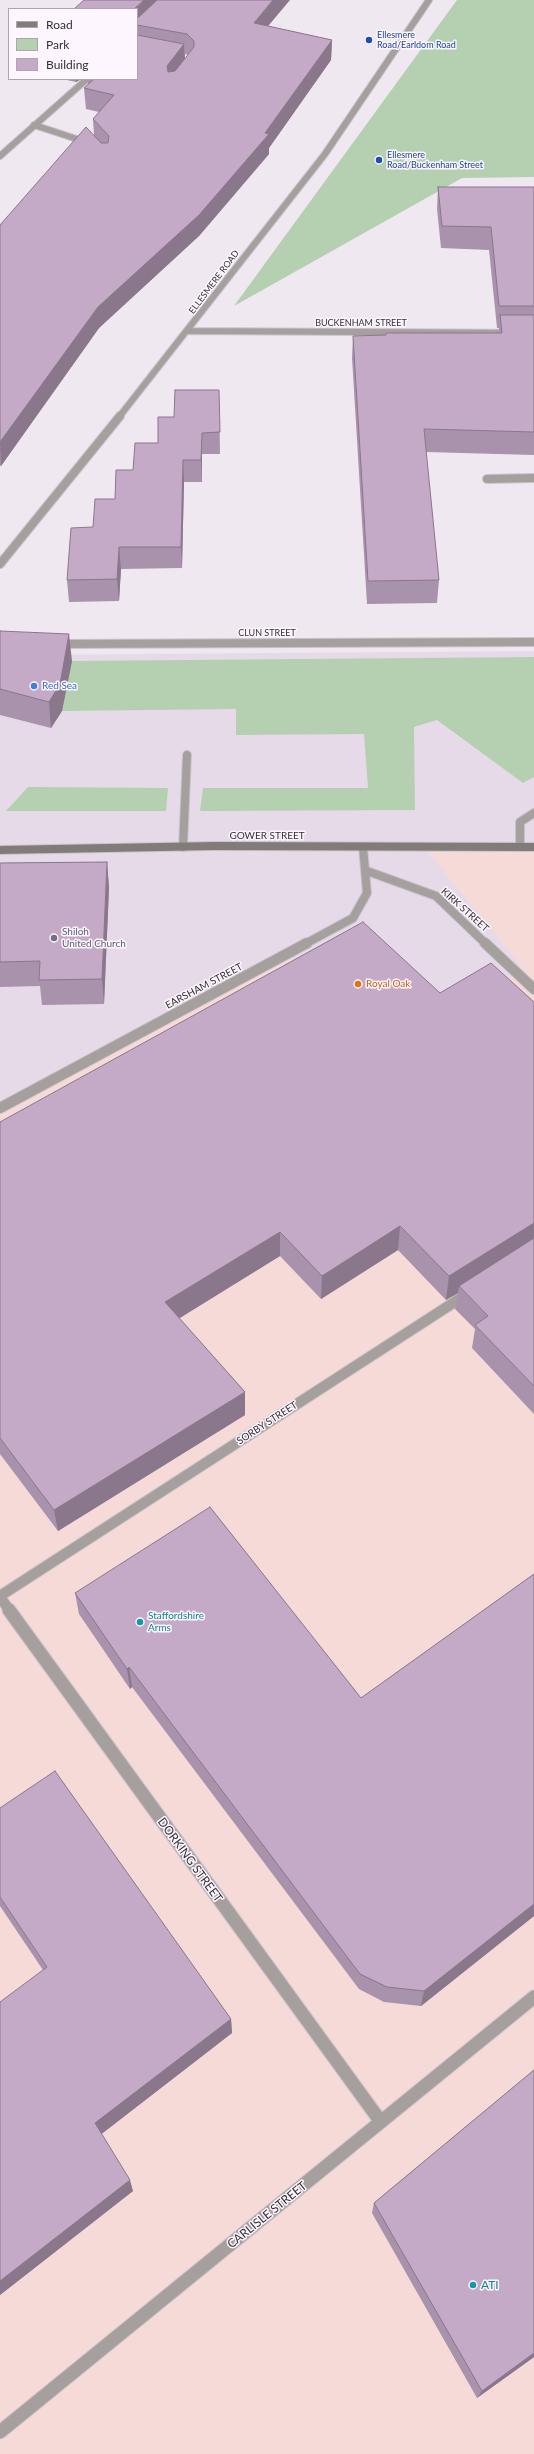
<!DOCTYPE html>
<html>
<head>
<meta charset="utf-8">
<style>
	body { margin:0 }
	#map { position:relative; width:534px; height:2454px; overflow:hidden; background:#f0e8f1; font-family:Lato,sans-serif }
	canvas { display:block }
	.legend { position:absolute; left:8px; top:8px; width:130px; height:72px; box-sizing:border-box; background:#fdf6fe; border:1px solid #aca7ad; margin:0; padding:5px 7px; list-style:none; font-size:12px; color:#333034 }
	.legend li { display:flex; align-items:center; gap:8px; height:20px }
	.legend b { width:20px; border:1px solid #aca7ad }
</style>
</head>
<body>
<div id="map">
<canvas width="534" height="2454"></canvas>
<ul class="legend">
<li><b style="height:5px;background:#827c79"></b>Road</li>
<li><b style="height:11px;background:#b5cfb1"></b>Park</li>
<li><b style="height:11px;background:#c5aac8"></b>Building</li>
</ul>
</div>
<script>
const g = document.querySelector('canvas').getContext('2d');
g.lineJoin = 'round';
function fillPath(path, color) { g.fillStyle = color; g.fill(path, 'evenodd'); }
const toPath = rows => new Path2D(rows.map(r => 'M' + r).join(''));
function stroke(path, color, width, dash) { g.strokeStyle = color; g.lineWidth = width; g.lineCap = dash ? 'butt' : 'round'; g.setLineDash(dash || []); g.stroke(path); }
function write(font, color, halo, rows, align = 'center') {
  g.font = font + ' Lato,sans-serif'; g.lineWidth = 3; g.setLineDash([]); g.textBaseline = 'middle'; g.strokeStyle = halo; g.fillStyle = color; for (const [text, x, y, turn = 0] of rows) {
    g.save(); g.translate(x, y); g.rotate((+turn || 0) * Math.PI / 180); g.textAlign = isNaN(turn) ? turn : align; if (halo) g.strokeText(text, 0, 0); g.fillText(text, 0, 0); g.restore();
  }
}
const built = toPath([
	[534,651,534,848,432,848,526,972,488,989,0,1108,0,655]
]);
const industrial = toPath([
	[534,851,534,2454,0,2454,0,1108,287,953,361,1028,498,985,526,972,428,852]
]);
const green = toPath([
	[457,0,534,0,534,177,462,178,234,306],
	[534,657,534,777,523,783,437,720,414,727,415,810,200,811,203,788,368,788,364,734,236,735,236,709,62,711,72,661],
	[28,787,168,788,166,811,6,811]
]);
const serviceFar1 = toPath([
	[34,125,89,143]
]);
const service = toPath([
	[183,847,187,755]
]);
const minorFar3 = toPath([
	[0,156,87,79],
	[188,331,534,333],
	[119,417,325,154,429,0]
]);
const minorFar2 = toPath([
	[487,479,534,478],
	[0,564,120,416],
	[58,644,534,642],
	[520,847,520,822,534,813],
	[367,871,436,896,486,944],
	[305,944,353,918,367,893,363,847]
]);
const minorFar1 = toPath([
	[485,943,534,989],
	[0,1108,307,943],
	[0,1596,467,1294],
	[0,1597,10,1611]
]);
const minor = toPath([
	[9,1610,381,2122],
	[0,2432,534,1997]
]);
const secondary = toPath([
	[0,850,214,846,534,847]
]);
const wall = toPath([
	[137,9,268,26,332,40,331,60,269,148,269,154,199,236,99,328,1,466,0,466,0,225,94,135,93,119,99,112,86,109,84,88,88,85,87,79,137,79],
	[185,54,188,55,185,59],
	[62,79,81,79,76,82],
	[438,187,534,187,534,455,426,452,439,580,437,603,367,604,352,358,353,336,499,333,499,328,497,328,489,250,441,248,437,209],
	[219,390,220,454,202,454,202,482,184,482,182,568,121,569,119,601,69,602,67,580,93,527,115,499,133,470,158,443,174,417],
	[0,631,72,661,62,711,51,728,0,715],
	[107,862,109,888,104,1004,42,1005,40,986,0,987,0,863],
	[440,993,534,1002,534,1414,472,1348,475,1329,455,1309,458,1293,446,1300,398,1250,321,1299,280,1256,179,1318,245,1392,245,1415,58,1531,0,1454,0,1122],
	[534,1574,534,1916,421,2006,384,2002,359,1989,132,1687,130,1689,79,1614,75,1593,361,1698],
	[0,1808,231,2019,232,2033,101,2134,133,2191,0,2295,43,1970,0,1906],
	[534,2070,534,2357,477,2398,372,2213,374,2203]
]);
const shadedWall = toPath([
	[144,0,165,0,137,25,137,9,134,9],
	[273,0,290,0,254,43,254,23],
	[332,40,331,60,269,148,269,154,199,236,99,328,1,466,0,442,98,307,265,133],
	[184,44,185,64,168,86,167,66],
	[76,79,81,79,76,82],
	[202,433,202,482,201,460],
	[183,460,184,482,182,568,181,547],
	[119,547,121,569,119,601,117,579],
	[69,634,72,661,62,711,51,728,49,702],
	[107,862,109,888,104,1004,102,979],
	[534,1223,534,1245,459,1286,458,1293,446,1300,449,1276],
	[400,1226,398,1250,321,1299,322,1276],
	[280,1232,280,1256,167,1326,165,1302],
	[245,1392,245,1415,58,1531,54,1510],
	[129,1667,132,1687,130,1689,127,1669],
	[534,1904,534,1916,421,2006,424,1991],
	[231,2019,232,2033,99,2136,95,2123],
	[130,2180,133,2191,0,2295,0,2281],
	[534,2353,534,2357,477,2398,482,2391]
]);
const building = toPath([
	[84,0,144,0,134,9,74,9,84,0],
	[157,0,273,0,254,23,332,40,265,133,269,134,199,215,98,307,0,442,0,225,86,127,101,143,108,143,109,136,93,119,114,95,84,88,94,79,137,79,137,35,184,44,167,66,168,72,175,71,194,47,194,41,187,34,137,25,137,18,139,17,157,0],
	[438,187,534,187,534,306,499,306,491,227,442,226,438,187],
	[500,315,534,315,534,432,424,429,439,580,368,581,353,336,386,335,386,333,502,333,500,315],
	[175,390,219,390,220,432,202,433,201,460,183,460,181,547,119,547,117,579,67,580,71,528,93,527,95,499,115,499,116,470,133,470,135,443,158,443,158,417,174,417,175,390],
	[0,631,69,634,60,684,49,702,0,689,0,631],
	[107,862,102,979,39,980,40,961,0,962,0,863,107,862],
	[363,922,440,993,491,963,534,1002,534,1223,449,1276,400,1226,322,1276,280,1232,165,1302,245,1392,54,1510,0,1438,0,1122,363,922],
	[534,1238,534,1386,475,1325,488,1316,459,1286,534,1238],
	[210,1507,361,1698,534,1574,534,1904,424,1991,387,1987,360,1974,129,1667,127,1669,75,1593,210,1507],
	[55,1771,231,2019,95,2123,130,2180,0,2281,0,2002,47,1967,0,1897,0,1808,55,1771],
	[534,2070,534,2353,482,2391,374,2203,534,2070]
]);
const markers = [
	[369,40,4,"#1a4fb4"],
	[379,160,4,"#1a4fb4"],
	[34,686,4,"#3f7fe0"],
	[54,938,4,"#6b7280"],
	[358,984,4,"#e8710a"],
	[140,1622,4,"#0f9aa8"],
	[473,2285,4,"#0f9aa8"]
];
const farTransitnames = [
	["Ellesmere",377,35],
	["Road/Earldom Road",377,45],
	["Ellesmere",387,155],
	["Road/Buckenham Street",387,165]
];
const farStreetnames = [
	["ELLESMERE ROAD",214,282,-53],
	["BUCKENHAM STREET",361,323],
	["CLUN STREET",267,633]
];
const shopNames = [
	["Red Sea",42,686]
];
const streetNames = [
	["GOWER STREET",267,836],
	["KIRK STREET",465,910,42],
	["EARSHAM STREET",204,986,-28],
	["SORBY STREET",267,1423,-33]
];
const worshipNames = [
	["Shiloh",62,932],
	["United Church",62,944]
];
const foodNames = [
	["Royal Oak",366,984]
];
const cultureNames = [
	["Staffordshire",148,1616],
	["Arms",148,1628]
];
const nearStreetnames = [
	["DORKING STREET",190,1860,54],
	["CARLISLE STREET",267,2215,-39]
];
const nearCulturenames = [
	["ATI",481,2285]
];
fillPath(built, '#e7dae8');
fillPath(industrial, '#f5dad8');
fillPath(green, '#b5cfb1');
stroke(serviceFar1, '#cac3cb', 8);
stroke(service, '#cac3cb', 10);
stroke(minorFar3, '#cac3cb', 8);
stroke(minorFar2, '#cac3cb', 10);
stroke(minorFar1, '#cac3cb', 12);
stroke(minor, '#cac3cb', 15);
stroke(secondary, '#cac3cb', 10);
stroke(serviceFar1, '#a5a09e', 6);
stroke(service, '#a5a09e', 8);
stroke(minorFar3, '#a5a09e', 6);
stroke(minorFar2, '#a5a09e', 8);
stroke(minorFar1, '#a5a09e', 10);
stroke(minor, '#a5a09e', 13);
stroke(secondary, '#827c79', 8);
fillPath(wall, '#a992ac');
fillPath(shadedWall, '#8a778c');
fillPath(building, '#c5aac8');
stroke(building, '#8a778c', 1);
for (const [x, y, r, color] of markers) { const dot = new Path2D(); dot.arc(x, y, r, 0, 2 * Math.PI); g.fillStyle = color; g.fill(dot); stroke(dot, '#fdf6fe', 1.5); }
write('9px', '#164399', '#fdf6fe', farTransitnames, 'left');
write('9px', '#333034', '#fdf6fe', farStreetnames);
write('10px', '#366cbe', '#fdf6fe', shopNames, 'left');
write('10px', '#333034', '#fdf6fe', streetNames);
write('10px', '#5b616d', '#fdf6fe', worshipNames, 'left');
write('10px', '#c56008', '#fdf6fe', foodNames, 'left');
write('10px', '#0d838f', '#fdf6fe', cultureNames, 'left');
write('12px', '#333034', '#fdf6fe', nearStreetnames);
write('12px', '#0d838f', '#fdf6fe', nearCulturenames, 'left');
</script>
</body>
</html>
